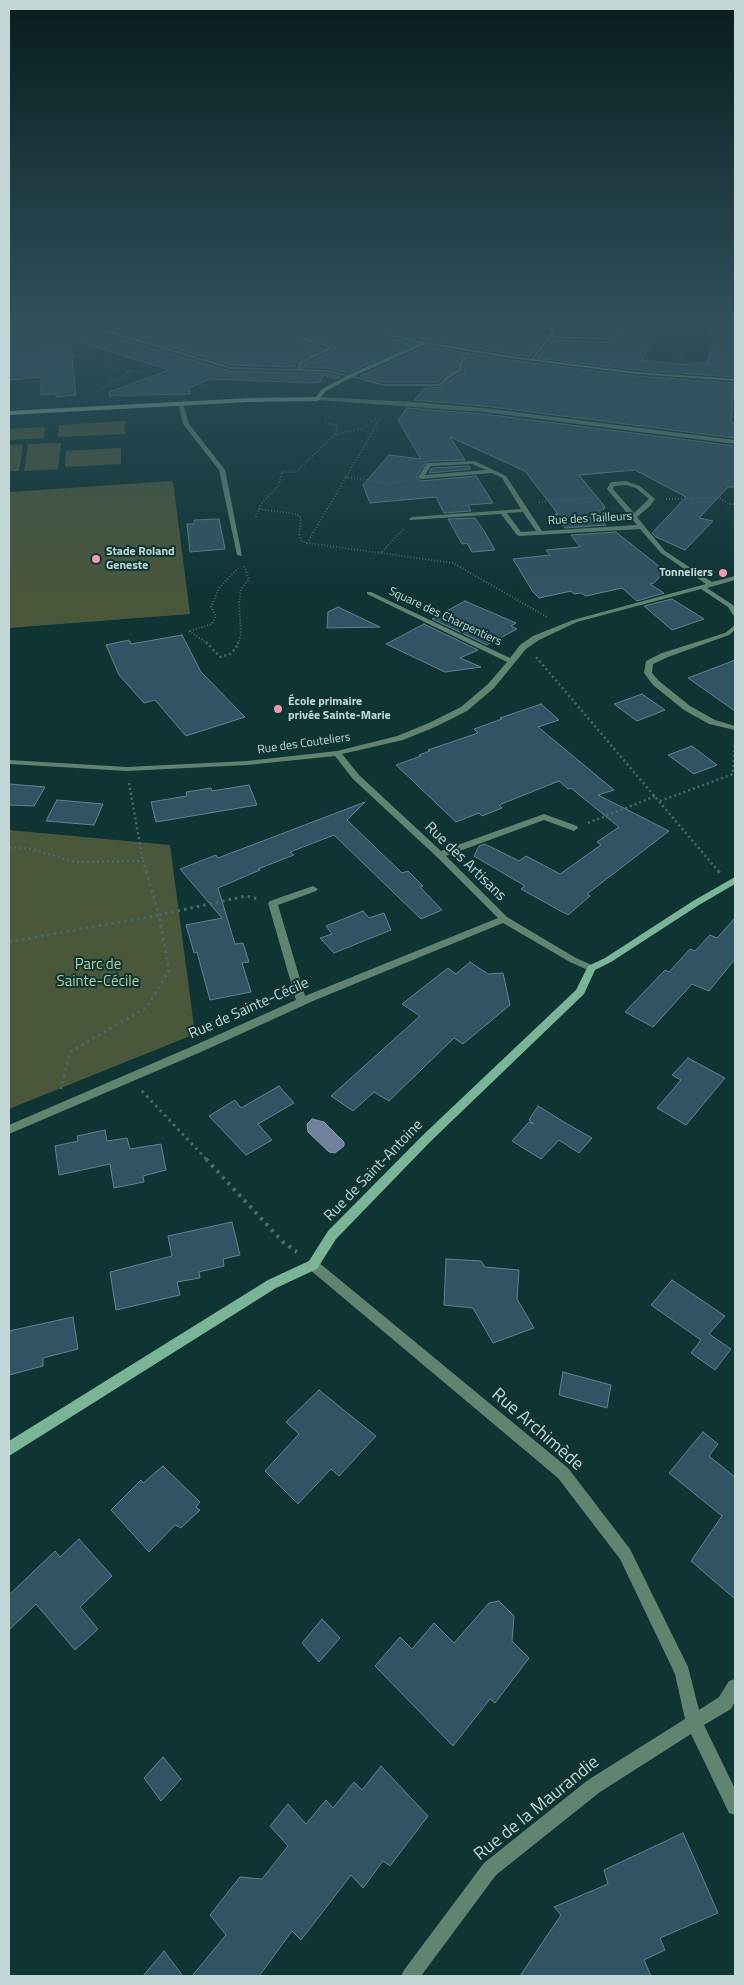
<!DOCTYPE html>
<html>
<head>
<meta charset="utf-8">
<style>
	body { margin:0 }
	#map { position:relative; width:744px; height:1985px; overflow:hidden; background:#0e3434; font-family:"Titillium Web",sans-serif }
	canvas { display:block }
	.frame { position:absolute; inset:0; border:10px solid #c4d7d7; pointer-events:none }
</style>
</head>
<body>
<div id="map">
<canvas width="744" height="1985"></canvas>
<div class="frame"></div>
</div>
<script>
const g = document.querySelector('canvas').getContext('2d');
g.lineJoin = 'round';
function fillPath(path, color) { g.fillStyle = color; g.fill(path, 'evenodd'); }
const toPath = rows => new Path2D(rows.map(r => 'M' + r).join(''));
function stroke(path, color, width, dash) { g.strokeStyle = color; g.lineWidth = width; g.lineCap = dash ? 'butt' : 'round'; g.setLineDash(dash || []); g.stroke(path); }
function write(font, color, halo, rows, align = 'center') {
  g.font = font + ' "Titillium Web",sans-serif'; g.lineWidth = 4; g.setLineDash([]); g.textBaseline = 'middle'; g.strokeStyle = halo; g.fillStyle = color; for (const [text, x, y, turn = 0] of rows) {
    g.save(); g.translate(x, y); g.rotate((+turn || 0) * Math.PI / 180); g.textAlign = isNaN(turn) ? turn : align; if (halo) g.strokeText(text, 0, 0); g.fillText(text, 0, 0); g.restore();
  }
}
const green = toPath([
	[125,421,125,434,58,437,59,425],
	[45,427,44,438,9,440,9,429],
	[61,443,58,469,24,471,28,444],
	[9,445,23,445,19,471,9,471],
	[121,448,121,464,65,467,66,451],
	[173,481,190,614,9,628,10,492],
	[9,830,170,845,195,1034,9,1109]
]);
const water = toPath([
	[312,1119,324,1122,344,1142,344,1146,335,1153,329,1152,308,1132,307,1124,312,1119]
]);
const building = toPath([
	[9,320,36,320,38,327,47,329,88,327,89,330,230,371,328,374,341,377,336,379,323,375,321,381,317,383,210,379,189,388,190,394,110,396,109,392,169,370,70,339,76,395,56,397,56,394,41,395,41,377,9,380,9,320],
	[184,320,229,320,230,322,322,348,297,360,295,367,231,365,103,326,135,323,153,328,158,327,182,334,184,320],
	[243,320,323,320,325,322,414,344,348,373,328,368,304,367,304,365,334,350,334,345,243,320],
	[337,320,494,320,547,334,530,357,425,340,337,320],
	[572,320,621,320,610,334,606,336,572,335,572,320],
	[629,320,668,320,642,360,689,365,690,362,707,363,714,338,706,320,735,320,735,377,636,370,537,358,552,340,606,342,615,340,629,320],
	[426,346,510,360,636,376,734,383,731,422,735,423,735,438,484,406,414,400,425,388,441,387,456,376,465,372,464,365,471,357,465,354,457,363,456,368,450,371,438,382,384,382,360,376,426,346],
	[407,408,484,414,735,446,735,487,728,487,699,518,713,521,685,550,656,537,652,533,686,497,635,470,579,475,605,507,598,518,606,525,565,528,555,514,558,514,525,471,450,437,465,460,427,461,416,477,421,481,476,476,493,503,468,505,471,511,444,513,436,497,370,503,363,485,389,455,421,459,398,420,407,408],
	[469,466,471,469,429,473,432,468,469,466],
	[475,518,484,531,495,550,472,552,467,543,462,544,448,519,475,518],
	[219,519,225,549,190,552,187,524,194,524,194,520,219,519],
	[616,532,665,571,654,583,650,584,664,593,637,601,622,588,586,596,581,593,574,594,571,591,539,598,533,592,513,559,550,555,546,550,580,547,571,535,616,532],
	[672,599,704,619,672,630,644,606,672,599],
	[465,601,516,623,511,626,517,629,487,645,432,619,465,601],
	[338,607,380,627,327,628,328,612,338,607],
	[424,624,478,650,460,658,481,667,445,672,386,644,424,624],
	[182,635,201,672,245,717,186,736,155,700,144,703,119,675,106,645,129,640,131,644,182,635],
	[735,660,735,711,688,678,735,660],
	[642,694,665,710,637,721,614,704,642,694],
	[541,704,559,720,538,727,614,790,598,795,669,831,587,894,590,896,568,915,521,889,525,886,474,856,479,846,485,844,519,861,526,856,560,874,601,845,597,842,619,827,571,788,568,789,559,781,499,805,502,808,482,816,479,813,456,822,396,765,421,756,419,755,430,751,428,750,478,733,474,729,502,719,500,718,541,704],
	[692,746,717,765,694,774,668,755,692,746],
	[9,784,45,787,34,806,9,805,9,784],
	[249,785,257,805,156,822,151,802,187,796,186,792,199,790,211,788,212,791,249,785],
	[57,800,103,804,94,825,46,821,57,800],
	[365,802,347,820,402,873,408,871,423,886,420,887,442,910,421,919,334,835,290,852,294,855,258,869,260,870,218,888,235,944,243,943,249,962,242,963,251,992,210,1000,197,952,194,953,186,925,222,918,180,869,216,855,218,858,365,802],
	[363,911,369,918,384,913,391,930,334,953,320,938,332,934,326,926,363,911],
	[735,918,735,959,709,991,692,984,653,1027,625,1012,665,970,669,972,690,949,695,951,710,935,717,938,735,918],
	[470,962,488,974,503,973,510,1005,463,1044,454,1038,389,1101,374,1092,353,1111,331,1096,420,1016,402,1004,448,968,456,974,470,962],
	[688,1058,725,1078,686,1125,657,1108,681,1080,672,1075,688,1058],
	[279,1086,294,1103,258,1124,272,1140,246,1155,209,1116,235,1100,241,1108,279,1086],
	[538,1106,564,1122,592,1138,579,1153,559,1140,541,1159,512,1141,529,1122,534,1124,529,1120,538,1106],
	[105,1130,107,1141,127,1138,130,1149,161,1144,166,1170,143,1176,144,1182,114,1188,110,1164,59,1175,55,1146,78,1141,77,1136,105,1130],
	[232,1222,240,1255,223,1259,224,1266,199,1272,200,1278,177,1282,180,1295,116,1310,110,1272,172,1256,168,1236,232,1222],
	[446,1259,481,1261,485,1267,519,1270,517,1299,534,1328,493,1343,473,1308,444,1305,446,1259],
	[672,1280,725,1316,709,1334,731,1349,715,1370,691,1353,701,1340,651,1305,672,1280],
	[73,1317,78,1349,43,1358,43,1366,9,1375,9,1331,73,1317],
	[563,1372,611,1385,607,1408,559,1395,563,1372],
	[319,1390,376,1436,339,1476,331,1469,298,1504,265,1471,299,1434,286,1422,319,1390],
	[703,1432,718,1444,709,1456,735,1477,735,1599,691,1561,722,1516,669,1473,703,1432],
	[163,1466,200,1502,196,1507,200,1510,181,1528,175,1525,149,1552,111,1510,141,1480,143,1483,163,1466],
	[79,1539,112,1576,80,1607,98,1629,75,1650,36,1604,9,1630,9,1595,55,1551,60,1557,79,1539],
	[499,1601,514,1616,512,1641,529,1658,495,1703,490,1699,453,1746,375,1666,400,1637,412,1649,434,1623,454,1643,489,1603,499,1601],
	[322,1619,340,1638,319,1662,302,1643,322,1619],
	[163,1757,181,1779,161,1801,144,1778,163,1757],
	[381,1766,428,1816,390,1866,383,1861,363,1888,351,1875,301,1940,292,1931,259,1976,192,1976,226,1935,210,1915,240,1877,262,1879,288,1846,270,1826,288,1804,306,1824,326,1800,333,1808,354,1782,362,1790,381,1766],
	[683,1833,718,1913,660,1938,665,1950,644,1960,651,1976,520,1976,561,1915,554,1907,608,1884,604,1870,683,1833],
	[164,1951,183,1976,143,1976,164,1951]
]);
const pathFar3 = toPath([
	[9,340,37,341],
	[39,340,37,341,42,347,131,371,209,386],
	[678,363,682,354,676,339,689,320],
	[96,392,131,371],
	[325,422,338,426,335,435],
	[345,477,387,483,408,481],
	[666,499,720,498,728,504,735,504],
	[539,502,597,497],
	[259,509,296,514,300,517,301,521,299,534,301,540,307,543,453,563,547,617],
	[256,517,261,504,279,485,282,472,296,472,334,435,363,428,377,418],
	[307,543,382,416],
	[382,552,403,529],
	[189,631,208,644],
	[190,631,212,624,216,616,211,607,219,588,238,568],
	[238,644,241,634,239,602,241,589,249,579,244,566]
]);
const pathFar2 = toPath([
	[206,642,220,657,230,654,236,648,238,642],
	[536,657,719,872],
	[129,783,143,861],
	[660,801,733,774,735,740],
	[588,823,656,796],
	[9,847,32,849,75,862,143,861,146,872]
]);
const pathFar1 = toPath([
	[146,871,159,915,246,896,258,899],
	[718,871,720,873],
	[9,942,159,915,169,971,147,1007,70,1052,61,1089],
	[142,1091,207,1160]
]);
const path = toPath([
	[206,1159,283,1242,297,1252]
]);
const lane = toPath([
	[465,356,469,357,462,364,463,371,455,374,440,386,384,386,348,376,350,375,384,384,439,384,451,372,458,369,458,364,465,356]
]);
const street = toPath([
	[38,320,42,320,43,324,47,325,140,320,138,321,93,325,231,367,297,369,298,362,327,347,231,320,237,320,333,346,333,348,302,364,302,369,328,370,352,376,350,377,328,372,231,369,90,328,89,325,47,327,39,326,38,320],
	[514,320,520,320,548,327,556,332,553,336,606,338,611,336,623,320,627,320,615,338,606,340,551,338,532,361,530,360,551,332,514,320],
	[318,397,414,402,484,408,735,440,735,444,484,412,316,400,318,397],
	[178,402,183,403,189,424,225,470,242,556,237,555,219,470,183,424,178,402],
	[475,461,506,476,542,531,637,525,607,489,610,483,612,482,626,481,640,486,655,499,650,506,637,517,665,551,712,582,735,576,735,580,707,588,733,605,735,608,735,616,733,615,728,607,701,589,577,622,539,640,526,649,494,688,467,711,435,727,403,740,342,754,359,775,441,851,544,814,577,826,578,828,574,831,544,820,446,856,507,917,576,958,594,966,596,968,594,970,588,970,570,962,503,923,313,1001,201,1052,9,1134,9,1125,193,1046,296,1000,268,903,270,901,313,886,318,889,316,891,278,905,305,996,498,918,437,857,353,779,335,756,247,765,127,771,9,764,9,760,127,767,247,761,337,751,397,736,429,723,461,707,488,684,507,662,367,594,367,592,371,592,510,658,520,645,533,636,573,620,706,584,661,553,640,529,519,536,517,535,501,514,410,520,409,519,412,517,521,509,502,478,492,473,421,479,418,477,427,463,475,461],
	[472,464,486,470,425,475,431,466,472,464],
	[626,485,636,488,649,499,634,513,613,489,614,486,626,485],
	[523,512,536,531,521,532,507,513,523,512],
	[735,625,735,630,729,635,668,657,653,664,652,673,659,681,690,706,715,720,735,726,735,730,709,724,684,710,653,685,644,673,646,661,662,653,725,633,735,625],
	[313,1260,317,1261,568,1468,630,1549,688,1667,699,1710,719,1697,729,1681,735,1679,735,1701,731,1709,704,1725,735,1789,735,1815,729,1813,691,1734,600,1792,496,1875,421,1976,401,1976,404,1970,484,1863,588,1780,685,1719,675,1674,620,1559,558,1478,309,1269,307,1265,309,1261,313,1260]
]);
const secondary = toPath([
	[325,320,331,320,425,342,510,356,636,372,735,379,735,381,636,374,510,358,426,344,352,377,326,391,318,401,249,402,9,415,9,411,249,398,316,397,322,389,348,375,420,343,325,320],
	[735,877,735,884,699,905,611,962,595,970,584,994,431,1141,336,1239,317,1269,276,1288,9,1456,9,1441,268,1280,309,1261,328,1231,423,1135,576,990,588,966,605,958,693,901,735,877]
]);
const markers = [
	[96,559,5,"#f39aac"],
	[723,573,5,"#f39aac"],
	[278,709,5,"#f39aac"]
];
const farStreetnames = [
	["Rue des Tailleurs",590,519,-3],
	["Square des Charpentiers",445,617,25],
	["Rue des Couteliers",304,744,-8]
];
const farPoinames = [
	["Stade Roland",106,552],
	["Geneste",106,566],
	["Tonneliers",713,573,"right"],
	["École primaire",288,702],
	["privée Sainte-Marie",288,716]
];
const streetNames = [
	["Rue des Artisans",465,862,44],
	["Rue de Sainte-Cécile",249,1009,-24],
	["Rue de Saint-Antoine",374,1171,-46]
];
const parkNames = [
	["Parc de",98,965],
	["Sainte-Cécile",98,982]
];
const nearStreetnames = [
	["Rue Archimède",537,1430,41],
	["Rue de la Maurandie",537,1809,-39]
];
fillPath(green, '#4b573b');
fillPath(water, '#71809d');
stroke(water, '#8a9aae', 1);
fillPath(building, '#315464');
stroke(building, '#648291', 1);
stroke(pathFar3, '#4a6a6a', 2, [1, 2]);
stroke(pathFar2, '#4a6a6a', 2.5, [2, 3]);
stroke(pathFar1, '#4a6a6a', 3, [2.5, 4]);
stroke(path, '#4a6a6a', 4, [3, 5]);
fillPath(lane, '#618471');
fillPath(street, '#618471');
fillPath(secondary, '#7bb597');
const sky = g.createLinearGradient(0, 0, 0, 597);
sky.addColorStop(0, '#081d1d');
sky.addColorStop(0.54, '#30505c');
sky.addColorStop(1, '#30505c00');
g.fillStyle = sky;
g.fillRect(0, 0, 744, 597);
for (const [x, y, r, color] of markers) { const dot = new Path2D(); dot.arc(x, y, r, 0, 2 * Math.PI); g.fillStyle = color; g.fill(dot); stroke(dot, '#0e3434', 2); }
write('12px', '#c4d7d7', '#0e3434', farStreetnames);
write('bold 12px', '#c4d7d7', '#0e3434', farPoinames, 'left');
write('15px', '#c4d7d7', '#0e3434', streetNames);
write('15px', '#b6ce98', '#0e3434', parkNames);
write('18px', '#c4d7d7', '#0e3434', nearStreetnames);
</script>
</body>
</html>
